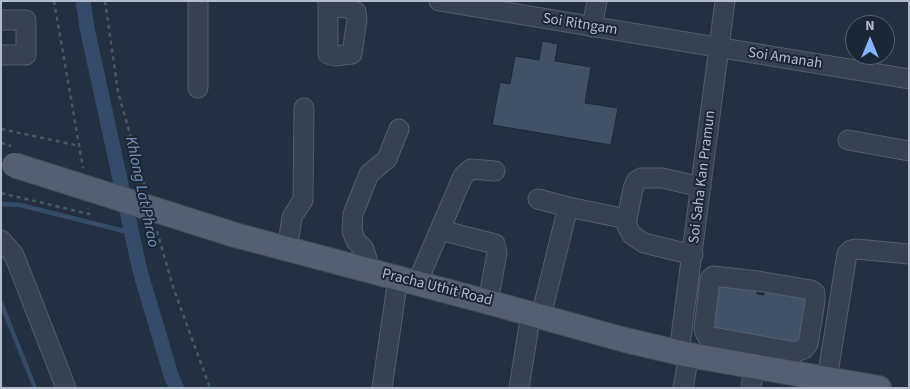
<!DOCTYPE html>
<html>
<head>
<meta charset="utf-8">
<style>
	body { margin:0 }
	#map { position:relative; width:910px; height:389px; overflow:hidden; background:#223041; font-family:"Source Sans 3",sans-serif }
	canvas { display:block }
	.frame { position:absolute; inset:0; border:2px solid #b2bccb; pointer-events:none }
	.north { position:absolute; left:845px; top:15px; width:50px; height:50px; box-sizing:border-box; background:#1b2636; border:1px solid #576272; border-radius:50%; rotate:0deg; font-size:14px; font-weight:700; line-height:20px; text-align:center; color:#b2bccb }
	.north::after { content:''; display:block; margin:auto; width:18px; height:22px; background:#84b5ff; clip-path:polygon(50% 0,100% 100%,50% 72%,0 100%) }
</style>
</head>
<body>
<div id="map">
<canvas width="910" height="389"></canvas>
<div class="frame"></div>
<div class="north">N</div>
</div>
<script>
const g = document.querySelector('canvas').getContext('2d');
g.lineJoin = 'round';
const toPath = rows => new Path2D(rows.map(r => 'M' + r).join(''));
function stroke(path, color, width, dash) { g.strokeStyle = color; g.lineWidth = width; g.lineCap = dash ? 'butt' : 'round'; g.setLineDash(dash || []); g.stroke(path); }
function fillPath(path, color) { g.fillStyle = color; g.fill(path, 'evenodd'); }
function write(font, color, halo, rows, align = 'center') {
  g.font = font + ' "Source Sans 3",sans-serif'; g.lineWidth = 4; g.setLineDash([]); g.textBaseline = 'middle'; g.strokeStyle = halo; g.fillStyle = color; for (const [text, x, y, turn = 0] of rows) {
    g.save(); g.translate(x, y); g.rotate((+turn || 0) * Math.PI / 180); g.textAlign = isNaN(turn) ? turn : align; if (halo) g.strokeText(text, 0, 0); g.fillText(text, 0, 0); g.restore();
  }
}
const stream = toPath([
	[1,204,20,205,132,233],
	[1,303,35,388]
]);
const canal = toPath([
	[83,1,87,28,140,271,171,375,176,388]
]);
const building = toPath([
	[542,41,558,44,555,61,591,67,585,103,618,108,611,145,492,125,500,82,510,84,515,56,539,60,542,41],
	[715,280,758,286,757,294,764,295,765,287,810,293,800,344,708,329,715,280]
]);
const path = toPath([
	[54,1,83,168],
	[105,1,118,92,145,187],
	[1,129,80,146],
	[1,143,11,146],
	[1,193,89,214,88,208],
	[157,231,173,287,210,388]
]);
const minor = toPath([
	[198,1,198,88],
	[439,1,909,79],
	[328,6,348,8,356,12,357,19,352,54,335,56,328,54,328,1],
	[1,20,26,20,26,55,1,55],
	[592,27,597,1],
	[848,140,909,151],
	[538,199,568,207],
	[440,230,495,244,497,253,488,302],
	[1,240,14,255,66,388],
	[287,250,292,217,303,200,304,108],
	[693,255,644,243,632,235,627,226,627,219,633,189,636,181,641,178,662,178,701,187],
	[366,270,367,259,364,249,356,241,352,231,353,214,369,174,387,159,399,129],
	[713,276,758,281,811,290,815,293,815,302,808,344,804,349,796,352,707,336,704,330,710,279,713,276],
	[417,283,463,176,471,169,495,171],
	[541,316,568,207,627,219],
	[679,352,725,1],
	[827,379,847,254,851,250,856,249,909,254],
	[382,388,398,278],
	[519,388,531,313],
	[683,388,689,355],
	[751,388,754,366]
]);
const major = toPath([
	[235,235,488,302,625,340,689,355,879,388]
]);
const majorBridge = toPath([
	[14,165,235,235]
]);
const streetNames = [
	["Soi Ritngam",580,25,9],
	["Soi Amanah",785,59,9],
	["Soi Saha Kan Pramun",703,177,-83],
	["Pracha Uthit Road",437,288,14]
];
const waterNames = [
	["Khlong Lat Phrao",141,192,78]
];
stroke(stream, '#344b6a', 4.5);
stroke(canal, '#344b6a', 15);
fillPath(building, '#425266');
stroke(building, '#1d2838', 1);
stroke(minor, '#545f6e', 21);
stroke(major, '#424d5d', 26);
stroke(path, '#425c5f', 2.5, [4, 4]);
stroke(minor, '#364151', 19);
stroke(major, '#546071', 24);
stroke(majorBridge, '#424d5d', 26, []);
stroke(majorBridge, '#546071', 24);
write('15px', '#b2bccb', '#1b2636', streetNames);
write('italic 16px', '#7793b6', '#1b2636', waterNames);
</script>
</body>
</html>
